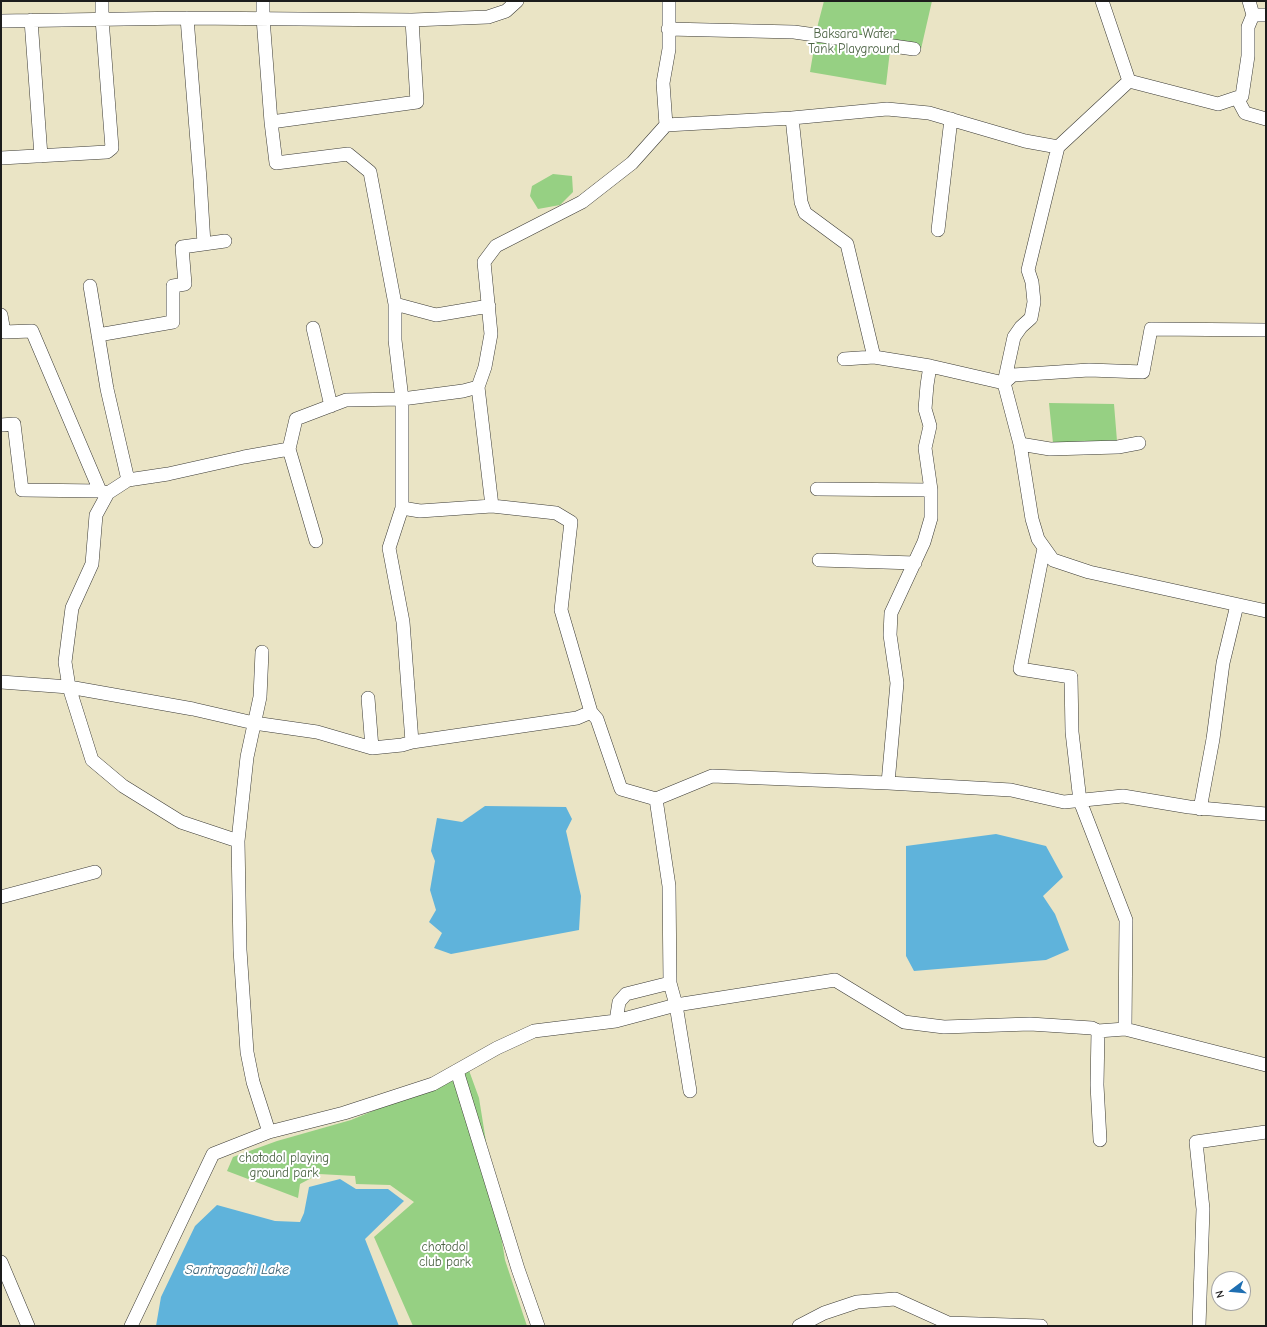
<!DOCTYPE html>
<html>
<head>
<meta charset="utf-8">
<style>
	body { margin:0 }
	#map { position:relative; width:1267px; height:1327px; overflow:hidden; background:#eae4c5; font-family:"Comic Neue",sans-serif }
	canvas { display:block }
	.frame { position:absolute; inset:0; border:2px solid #1c1c1c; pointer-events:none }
	.north { position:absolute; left:1211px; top:1271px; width:40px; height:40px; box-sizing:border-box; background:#fff; border:1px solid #a4a4a4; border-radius:50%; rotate:254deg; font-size:11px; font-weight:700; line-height:16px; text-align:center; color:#1c1c1c }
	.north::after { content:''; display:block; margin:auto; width:14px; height:18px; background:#1f6fb2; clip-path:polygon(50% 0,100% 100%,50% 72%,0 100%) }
</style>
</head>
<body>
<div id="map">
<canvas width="1267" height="1327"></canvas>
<div class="frame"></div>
<div class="north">N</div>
</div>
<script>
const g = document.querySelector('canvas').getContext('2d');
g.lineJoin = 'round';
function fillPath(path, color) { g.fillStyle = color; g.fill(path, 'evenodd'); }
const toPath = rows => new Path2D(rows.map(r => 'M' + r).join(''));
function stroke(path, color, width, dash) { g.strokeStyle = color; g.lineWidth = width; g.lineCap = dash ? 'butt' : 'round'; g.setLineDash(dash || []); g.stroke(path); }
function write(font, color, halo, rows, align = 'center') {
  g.font = font + ' "Comic Neue",sans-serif'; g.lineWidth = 4; g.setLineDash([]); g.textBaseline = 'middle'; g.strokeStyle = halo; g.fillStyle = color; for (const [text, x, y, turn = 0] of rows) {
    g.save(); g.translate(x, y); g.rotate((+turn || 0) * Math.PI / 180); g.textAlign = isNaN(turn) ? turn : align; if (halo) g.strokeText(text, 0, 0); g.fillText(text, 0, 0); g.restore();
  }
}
const green = toPath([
	[824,1,932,1,921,49,891,42,886,85,810,72,818,24],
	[553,174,572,176,573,192,560,205,538,209,530,196,532,186],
	[1049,403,1114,404,1117,441,1053,443],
	[467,1065,479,1098,505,1260,527,1326,413,1326,374,1237,414,1202,390,1185,356,1184,355,1176,319,1174,300,1184,298,1198,227,1171,233,1157,277,1141,351,1120,433,1086]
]);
const water = toPath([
	[485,806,566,807,572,819,566,831,581,896,579,930,451,954,434,948,442,933,429,922,436,910,430,890,435,861,431,851,437,818,462,822],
	[996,834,1046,846,1063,877,1043,896,1055,914,1069,950,1046,960,914,971,906,956,906,846],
	[340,1179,356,1189,388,1189,404,1201,365,1239,399,1326,156,1326,161,1297,195,1226,217,1205,275,1221,300,1222,304,1213,309,1187]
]);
const street = toPath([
	[263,1,263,18,271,122,276,163,348,154,370,172,395,304,395,340,402,399,402,508,389,548,403,622,412,742],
	[1253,15,1266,15],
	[187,18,200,179,204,244],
	[31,20,41,156],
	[1,21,187,18,412,20,488,17,506,11,517,1],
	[668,29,794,32,914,49],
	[1129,81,1218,104,1242,96,1248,56,1248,27,1253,15,1249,1],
	[1237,98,1245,113,1266,119],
	[792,118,801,202,805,213,847,244,874,357],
	[271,122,417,102,412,20],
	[666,125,792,118,887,109,929,113,1025,141,1058,147,1129,81,1102,1],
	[1058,147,1028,270,1032,282,1034,302,1031,318,1021,327,1014,337,1004,383,1020,444,1032,519,1038,539,1053,560,1089,572,1266,611],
	[1,158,107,152,112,148,102,19,102,1],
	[938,230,951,119],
	[90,286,107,389,128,480],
	[395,304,436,315,489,306],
	[1,315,4,332,32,331,100,491,108,493],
	[313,328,331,406],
	[98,335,173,322,173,286,185,284,182,247,225,241],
	[844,359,874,357,930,366,1004,383],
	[1004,383,1013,375,1089,370,1143,372,1151,329,1266,330],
	[478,387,492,506],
	[1,425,14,424,22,490,100,491],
	[1020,444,1050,449,1118,447,1139,443],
	[289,449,316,541],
	[817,489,931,490],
	[402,508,420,511,492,506,556,513,571,522,561,610,591,712,597,719,621,789,656,799,712,776,888,783,1011,790,1064,802,1123,796,1189,807,1266,814],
	[1044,548,1020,669,1071,677,1072,732,1080,801,1126,920,1125,1029],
	[819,560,915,563],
	[262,652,260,697,247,757,238,841,240,950,247,1052,253,1082,269,1132],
	[1,682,69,687,193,709,254,723,317,732,372,748,402,745,412,742,577,718,591,712],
	[368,698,372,748],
	[888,783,897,683,890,635,891,613,924,542,931,518,931,490,925,448,930,426,925,409,927,385,930,366],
	[656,799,669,886,670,983,676,1005,690,1091],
	[1200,809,1213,739,1223,663,1237,605],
	[238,841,181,822,123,786,92,760,69,687,65,662,72,608,92,564,96,515,108,493,128,480,168,474,244,457,289,449,296,419,346,400,402,399,463,391,478,387,485,367,491,334,484,262,496,246,582,202,632,163,666,125,663,83,669,49,669,1],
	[1,897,95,872],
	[616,1021,619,1002,626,994,670,983],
	[1098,1031,1097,1085,1100,1140],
	[457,1071,518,1269,538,1326],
	[1,1262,28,1326],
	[131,1326,213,1154,269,1132,344,1113,433,1084,497,1048,534,1031,616,1021,676,1005,835,980,904,1022,944,1027,1030,1024,1092,1028,1098,1031,1125,1029,1266,1065],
	[799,1326,824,1313,857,1302,895,1299,948,1323,1041,1326],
	[1199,1326,1203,1209,1196,1142,1266,1132]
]);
const parkNames = [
	["Baksara Water",854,34],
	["Tank Playground",854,49],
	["chotodol playing",284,1158],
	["ground park",284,1173],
	["chotodol",445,1247],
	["club park",445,1262]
];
const waterNames = [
	["Santragachi Lake",237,1270]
];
fillPath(green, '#96d083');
fillPath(water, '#5fb3db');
stroke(street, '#3b3a35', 14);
stroke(street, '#fff', 13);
write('13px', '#4d6445', '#fff', parkNames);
write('italic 14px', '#3a6072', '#fff', waterNames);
</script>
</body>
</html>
